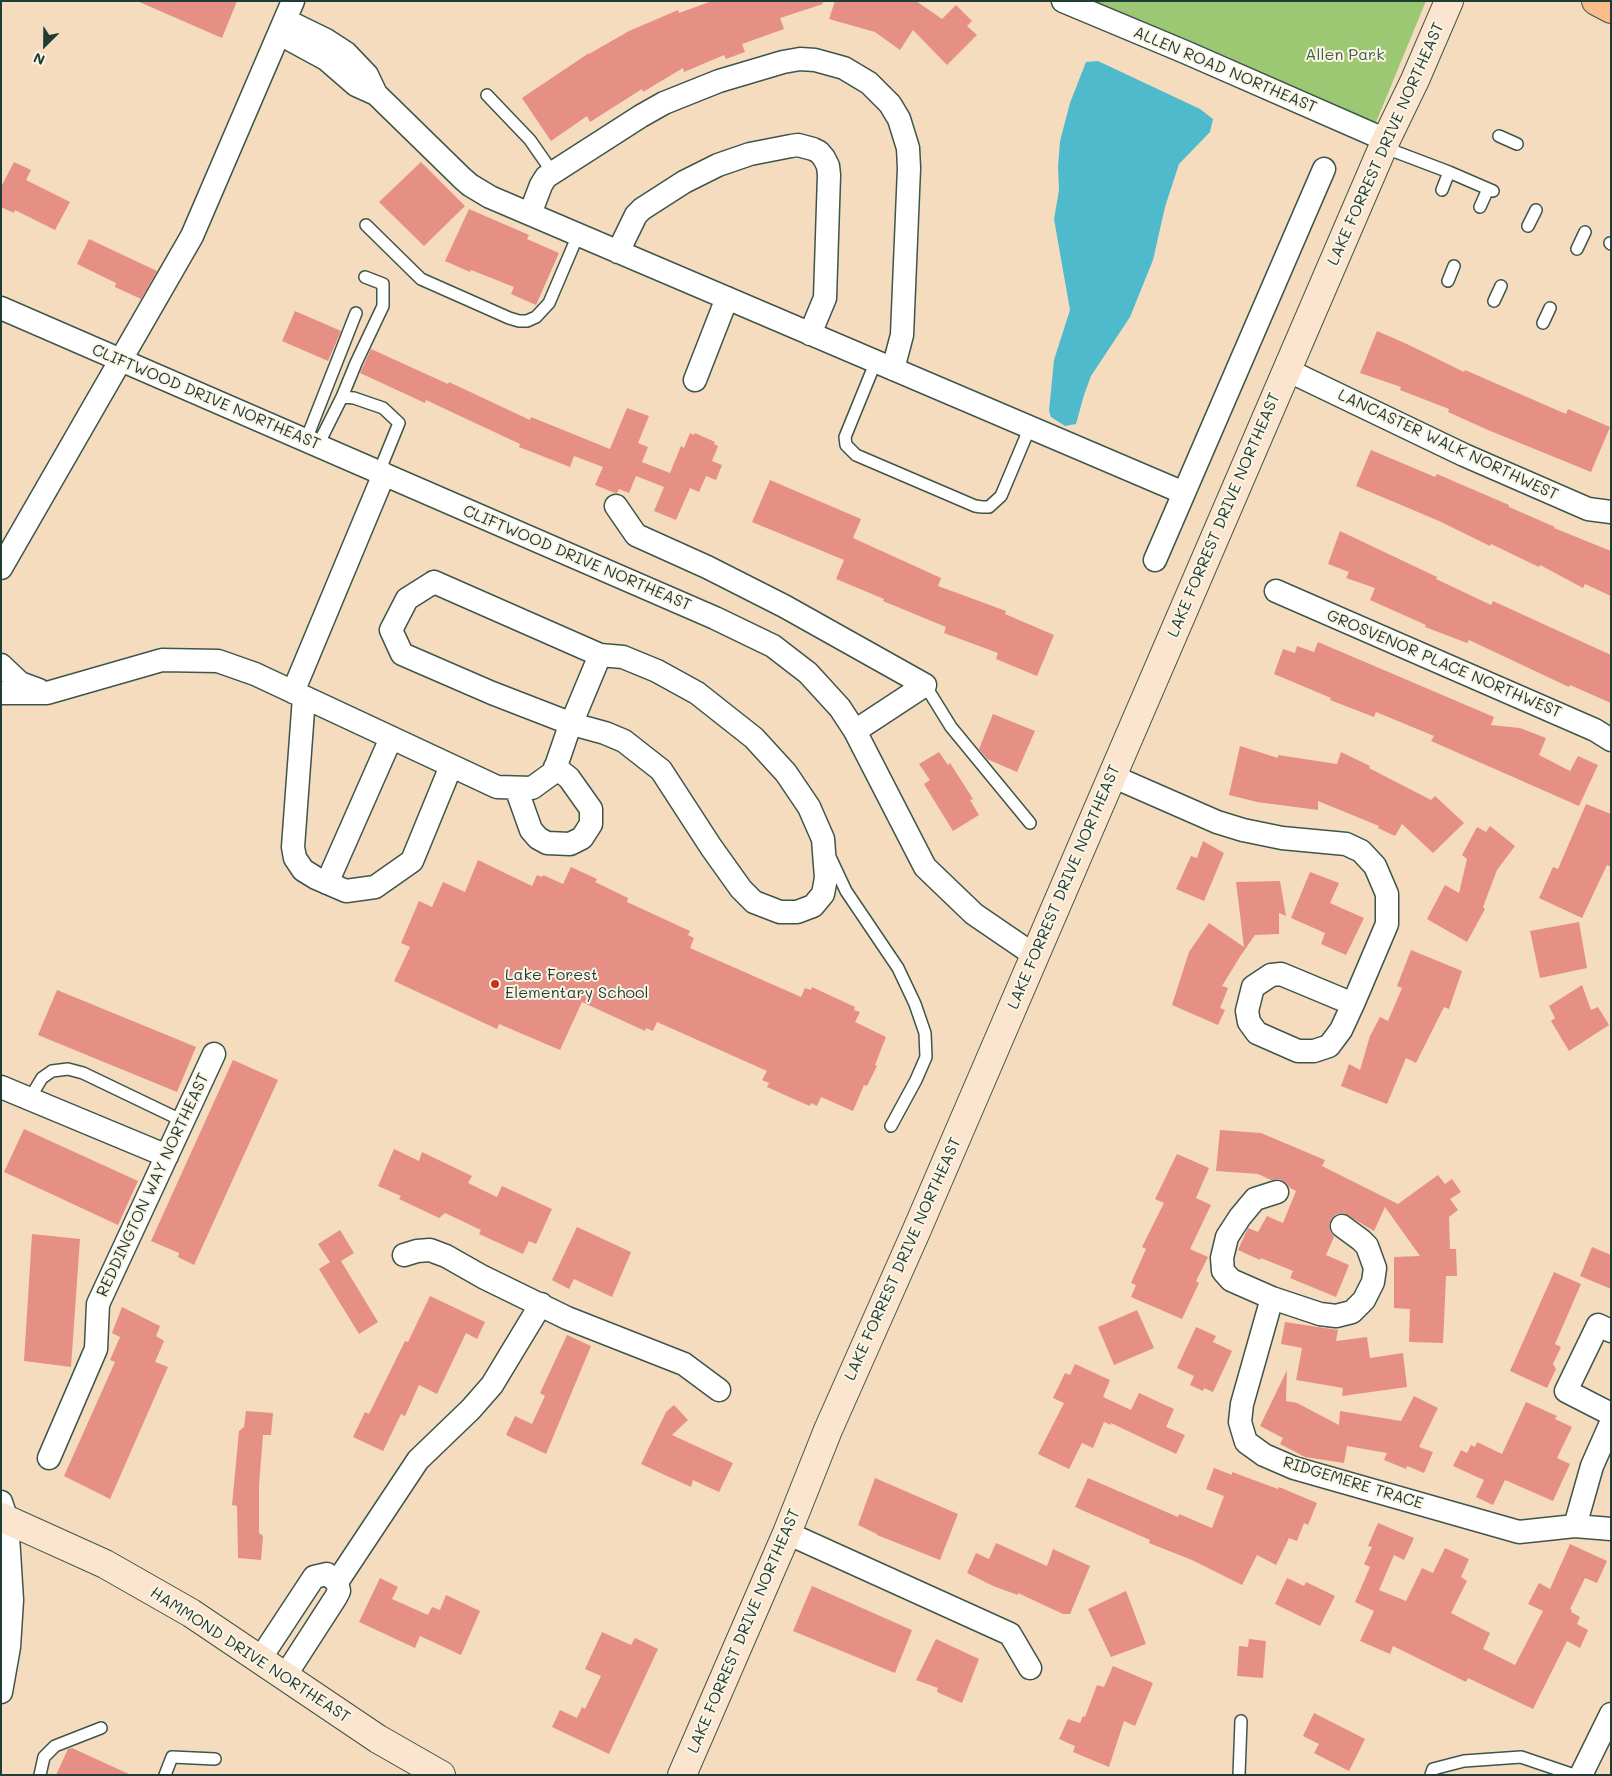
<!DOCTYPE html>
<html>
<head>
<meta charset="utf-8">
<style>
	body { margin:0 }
	#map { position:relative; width:1612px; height:1776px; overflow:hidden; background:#f5dcbf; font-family:Mali,sans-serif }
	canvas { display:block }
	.frame { position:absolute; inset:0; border:2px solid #1f3d34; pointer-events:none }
	.north { position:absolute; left:20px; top:20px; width:50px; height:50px; -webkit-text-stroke:4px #fcf5e5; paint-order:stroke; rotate:203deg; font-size:14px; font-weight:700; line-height:20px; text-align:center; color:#1f3d34 }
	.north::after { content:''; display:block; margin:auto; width:18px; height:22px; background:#1f3d34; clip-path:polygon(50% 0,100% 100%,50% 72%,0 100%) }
</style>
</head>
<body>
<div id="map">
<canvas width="1612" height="1776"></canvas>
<div class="frame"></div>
<div class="north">N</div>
</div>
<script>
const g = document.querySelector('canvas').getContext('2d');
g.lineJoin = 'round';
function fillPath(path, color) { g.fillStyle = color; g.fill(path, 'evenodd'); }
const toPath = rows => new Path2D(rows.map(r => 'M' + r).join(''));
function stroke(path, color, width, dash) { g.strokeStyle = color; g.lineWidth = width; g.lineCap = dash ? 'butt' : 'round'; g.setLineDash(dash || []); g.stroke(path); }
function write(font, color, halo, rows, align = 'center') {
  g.font = font + ' Mali,sans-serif'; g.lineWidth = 4; g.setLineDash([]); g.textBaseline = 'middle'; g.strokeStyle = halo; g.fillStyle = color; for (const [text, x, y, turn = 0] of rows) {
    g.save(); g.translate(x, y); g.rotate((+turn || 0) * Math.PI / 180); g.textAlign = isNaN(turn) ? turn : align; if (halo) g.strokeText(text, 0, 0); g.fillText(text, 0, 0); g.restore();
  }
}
const green = toPath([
	[1091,1,1426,1,1374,127]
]);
const water = toPath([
	[1098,61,1200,109,1213,119,1210,132,1179,164,1165,207,1153,260,1130,317,1091,376,1084,395,1076,424,1065,426,1051,417,1049,411,1054,360,1070,310,1054,219,1059,190,1058,167,1060,141,1070,103,1086,62]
]);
const building = toPath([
	[137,1,237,1,222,38],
	[712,1,822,1,823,4,780,18,784,29,742,44,745,52,726,59,724,55,684,72,683,68,643,92,642,89,590,122,587,116,551,141,522,98,589,53,589,54,629,31,678,10,679,13],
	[835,1,916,1,942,19,956,5,972,21,967,26,977,35,947,65,913,30,900,50,875,32,829,19],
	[14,162,31,170,26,180,70,202,55,230,15,210,14,213,1,207,1,187],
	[421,162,465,206,424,246,379,202],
	[469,209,529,235,527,239,559,253,536,305,511,294,514,287,471,270,470,272,445,261],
	[89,239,157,271,141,299,115,287,116,283,77,264],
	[295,311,341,331,328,361,282,341],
	[1377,331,1407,344,1464,372,1465,370,1566,414,1568,409,1610,427,1591,472,1488,430,1448,412,1449,409,1400,390,1401,387,1360,373],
	[371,349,448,384,449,382,530,420,531,417,610,449,627,408,649,416,638,443,648,447,642,462,670,473,681,446,684,448,690,433,694,435,695,433,715,442,714,444,718,446,712,461,722,465,716,480,706,476,699,492,690,488,676,520,654,511,664,487,636,476,629,493,619,489,617,493,615,493,595,485,603,467,574,456,570,467,519,447,520,444,426,400,425,403,360,373],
	[1371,450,1435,477,1437,474,1509,505,1509,507,1555,527,1554,528,1611,551,1611,596,1585,584,1583,588,1540,565,1539,567,1491,544,1490,546,1439,521,1356,486],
	[770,480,861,519,853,538,941,578,938,586,1006,611,1005,614,1054,635,1037,676,996,659,998,653,944,633,946,627,883,601,884,599,836,579,844,560,752,522],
	[1340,531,1437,577,1436,579,1491,605,1493,601,1611,655,1611,703,1570,685,1569,687,1469,640,1467,643,1425,627,1426,625,1370,600,1375,588,1346,578,1349,572,1328,564],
	[1318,642,1494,717,1491,725,1520,728,1546,738,1539,755,1570,771,1578,756,1598,765,1579,806,1431,741,1434,736,1376,712,1374,717,1330,700,1331,698,1274,674,1283,649,1295,653,1297,646,1314,652],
	[993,714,1035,731,1017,772,987,759,979,749],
	[1240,746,1278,758,1278,755,1337,764,1341,752,1370,766,1369,768,1431,800,1435,796,1464,823,1433,853,1402,824,1395,836,1378,828,1379,826,1318,801,1318,810,1257,802,1229,795],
	[939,752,948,765,950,763,973,799,970,800,979,815,953,831,924,784,930,780,919,764],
	[1586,804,1611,814,1611,867,1607,865,1582,918,1539,898,1553,867,1558,869],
	[1490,826,1515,846,1497,870,1483,907,1485,909,1467,942,1427,919,1445,885,1459,893,1467,859,1462,855,1477,827,1486,832],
	[1203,841,1224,853,1204,901,1176,889,1191,856,1197,858],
	[478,860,532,886,537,875,542,877,543,875,563,884,571,867,597,879,595,882,628,898,627,902,690,931,688,935,694,938,690,948,801,997,805,988,811,990,812,987,855,1007,854,1010,860,1012,855,1022,886,1037,875,1065,877,1066,867,1086,864,1085,853,1111,821,1097,817,1106,811,1103,810,1106,798,1101,767,1087,769,1083,762,1080,767,1071,657,1022,653,1031,646,1028,645,1031,582,1002,560,1050,499,1024,497,1029,394,981,410,947,401,943,419,901,432,907,443,882,465,892],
	[1310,872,1339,883,1330,903,1364,918,1346,955,1321,944,1325,933,1291,918],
	[1280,881,1286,916,1279,913,1279,934,1255,935,1241,955,1222,986,1228,988,1220,1008,1225,1010,1218,1025,1172,1005,1189,952,1209,923,1244,947,1236,882],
	[1579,922,1587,968,1540,978,1530,931],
	[1411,950,1462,971,1449,1009,1444,1007,1416,1063,1406,1058,1387,1104,1341,1086,1349,1064,1360,1070,1370,1036,1380,1017,1388,1021,1402,988,1397,986],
	[1582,985,1591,1010,1598,1007,1609,1025,1569,1051,1551,1021,1555,1018,1549,1006],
	[57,990,196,1047,177,1092,38,1035],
	[233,1060,278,1080,194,1265,178,1257,179,1253,151,1241],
	[24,1129,138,1181,118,1225,4,1172],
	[1220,1130,1261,1133,1325,1160,1322,1166,1398,1204,1438,1175,1445,1184,1452,1179,1461,1192,1450,1199,1458,1210,1449,1217,1450,1249,1456,1249,1457,1276,1446,1276,1443,1343,1409,1342,1410,1309,1394,1308,1394,1257,1420,1256,1385,1207,1374,1231,1344,1213,1336,1214,1331,1219,1329,1225,1330,1231,1334,1237,1326,1255,1349,1265,1336,1297,1290,1278,1293,1271,1261,1258,1260,1260,1238,1250,1248,1228,1258,1232,1267,1216,1283,1223,1296,1191,1290,1188,1286,1183,1280,1179,1271,1180,1258,1174,1216,1171],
	[394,1149,419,1161,422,1152,472,1176,468,1183,497,1197,502,1186,552,1209,536,1244,529,1241,523,1254,479,1234,481,1230,445,1213,439,1218,399,1199,401,1196,378,1186],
	[1177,1154,1209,1168,1196,1198,1211,1205,1190,1249,1208,1257,1196,1281,1199,1283,1182,1319,1131,1297,1136,1285,1131,1283,1146,1249,1142,1247,1164,1203,1155,1199],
	[577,1227,631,1252,612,1297,574,1279,569,1289,552,1280],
	[340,1230,354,1253,341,1261,378,1322,359,1334,319,1269,330,1262,318,1244],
	[32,1234,80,1239,71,1367,24,1361],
	[1592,1247,1611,1255,1611,1289,1580,1276],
	[1554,1272,1581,1284,1555,1344,1561,1347,1553,1364,1556,1369,1547,1388,1510,1371],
	[430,1296,485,1322,477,1339,466,1333,437,1394,419,1385,405,1416,401,1414,383,1451,353,1437,365,1412,369,1414,405,1341,408,1342],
	[122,1307,160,1326,156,1336,164,1341,155,1362,168,1367,110,1499,64,1476,115,1362,110,1360,120,1337,112,1333],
	[1137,1310,1154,1348,1114,1365,1098,1327],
	[1285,1322,1338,1330,1336,1341,1367,1337,1370,1358,1403,1353,1407,1387,1342,1396,1343,1388,1296,1380,1302,1348,1281,1344],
	[1196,1327,1216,1336,1213,1342,1232,1351,1213,1392,1204,1388,1203,1391,1190,1385,1194,1376,1177,1368],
	[567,1335,591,1346,546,1454,506,1435,515,1416,532,1424,545,1396,540,1393],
	[1075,1364,1110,1380,1103,1397,1131,1410,1139,1393,1174,1409,1166,1427,1185,1435,1176,1454,1111,1423,1111,1425,1104,1422,1093,1448,1082,1443,1069,1469,1038,1454,1064,1403,1053,1398,1065,1373,1070,1375],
	[1287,1370,1286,1401,1297,1403,1339,1425,1340,1411,1401,1421,1414,1396,1438,1408,1419,1447,1433,1452,1424,1473,1407,1466,1406,1469,1384,1460,1387,1453,1347,1446,1344,1463,1305,1457,1280,1444,1283,1438,1260,1426],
	[1526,1402,1557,1416,1555,1419,1572,1427,1557,1458,1570,1464,1553,1501,1505,1480,1493,1505,1476,1497,1484,1480,1453,1466,1461,1450,1467,1453,1471,1445,1475,1447,1477,1442,1502,1454],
	[674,1405,688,1420,672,1435,733,1463,719,1492,693,1480,691,1487,641,1464,666,1412],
	[246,1411,273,1413,271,1435,263,1435,259,1486,259,1533,263,1536,261,1560,238,1558,237,1506,232,1505,239,1431,244,1427],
	[1214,1468,1232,1475,1232,1472,1278,1489,1279,1487,1317,1503,1308,1525,1304,1523,1297,1541,1289,1538,1276,1565,1257,1555,1242,1585,1192,1560,1149,1543,1150,1540,1075,1507,1088,1478,1178,1517,1179,1514,1212,1528,1224,1496,1206,1489],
	[875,1478,958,1514,940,1560,877,1535,877,1534,858,1525],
	[1378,1523,1414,1538,1404,1560,1394,1555,1379,1590,1406,1601,1422,1568,1433,1573,1445,1548,1469,1559,1461,1577,1467,1581,1451,1613,1490,1633,1483,1649,1515,1665,1543,1611,1528,1604,1539,1583,1550,1589,1570,1544,1607,1561,1597,1583,1585,1578,1570,1609,1572,1610,1571,1612,1580,1617,1577,1624,1588,1630,1580,1648,1567,1641,1533,1709,1468,1678,1466,1682,1393,1646,1390,1654,1360,1641,1374,1611,1355,1602,1370,1567,1364,1564,1372,1547,1368,1546],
	[996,1543,1047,1566,1053,1549,1090,1566,1070,1614,1063,1614,1018,1593,1018,1595,993,1586,967,1573,976,1553,989,1559],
	[380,1578,398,1587,392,1599,428,1615,432,1607,440,1610,446,1595,480,1611,461,1655,420,1636,415,1648,359,1622],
	[1287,1578,1304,1586,1306,1582,1335,1596,1320,1626,1275,1604],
	[812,1586,912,1630,895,1673,793,1631],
	[1126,1591,1146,1644,1111,1657,1088,1609],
	[602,1632,631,1645,635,1638,658,1649,609,1754,552,1727,560,1710,577,1718,582,1707,585,1709,601,1676,585,1669],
	[936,1639,979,1659,962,1703,937,1692,938,1688,916,1680],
	[1249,1639,1266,1641,1263,1678,1237,1676,1239,1646,1248,1647],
	[1113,1666,1153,1683,1135,1726,1124,1721,1109,1767,1073,1752,1075,1746,1059,1739,1068,1719,1080,1723,1083,1716,1085,1717,1097,1685,1104,1687],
	[1314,1713,1365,1739,1349,1771,1314,1753,1319,1744,1303,1736],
	[72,1748,131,1775,56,1775,68,1749]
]);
const lane = toPath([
	[487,95,530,140,546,163,551,173],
	[1499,136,1517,144],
	[1383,147,1449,172,1493,191],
	[1442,190,1449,172],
	[1480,207,1488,189],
	[366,225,421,279,509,318,519,321,527,321,536,317,549,303,578,235],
	[1528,226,1536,210],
	[1610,243,1611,244],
	[1577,249,1585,232],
	[1448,281,1454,266],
	[1494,301,1501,286],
	[1543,323,1550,308],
	[876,361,845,437,846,445,856,455,975,506,982,507,989,507,1001,496,1030,427],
	[342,397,356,363,383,306,383,284,365,277],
	[306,440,356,313],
	[318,445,342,397,354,398,383,408,399,423,379,472],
	[925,685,951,727,1030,823],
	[831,859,846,891,898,968,915,1004,925,1033,926,1057,916,1080,891,1126],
	[30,1098,42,1078,52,1071,68,1069,83,1073,183,1121],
	[40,1775,44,1757,55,1746,101,1728],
	[165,1775,172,1757,215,1759],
	[1239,1775,1241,1721],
	[1431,1775,1433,1769,1464,1761,1521,1757,1574,1775]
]);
const street = toPath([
	[1063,1,1185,52,1386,140],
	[285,20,326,40,346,53,367,75,376,94,462,178,470,185,490,197,1184,493],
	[291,40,326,59,356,85,376,94],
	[530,214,541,185,546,177,641,116,664,103,719,81,783,62,800,59,815,60,844,68,869,83,890,104,899,119,908,148,909,168,902,335,893,369],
	[618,252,636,215,642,209,684,182,718,165,750,154,791,146,798,145,813,149,819,152,824,158,828,166,829,175,825,298,810,334],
	[1,308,715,618,773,646,808,673,840,708,855,731,925,867,974,914,1034,955],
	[1287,370,1464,455,1588,509,1611,512],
	[695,380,727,298],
	[616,506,636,535,707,567,784,606,925,685,855,731],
	[1155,560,1324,169],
	[1,568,192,236,293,1],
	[434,582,600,655,623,657,657,671,697,693,754,738,786,773,809,807,823,839,826,878,823,894,813,906,797,912,780,912,754,902,741,889,711,847,661,770,624,741,605,733,572,724,492,693,402,654,391,630,407,599,434,582],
	[1276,591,1595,730,1611,740],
	[1,665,20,683,39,690],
	[293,692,384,474],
	[1,693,47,693,162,660,218,661,255,674,497,787,532,788,554,772,567,734,600,655],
	[304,697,293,847,295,858,303,870,316,878,346,891,375,887,412,861,451,766],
	[1112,776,1217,822,1243,830,1282,838,1346,844,1361,851,1375,866,1387,894,1387,924,1353,1004,1341,1030,1329,1046,1314,1051,1298,1051,1257,1033,1249,1022,1247,1011,1253,987,1271,975,1281,974,1353,1004],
	[516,788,531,830,538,838,547,843,570,844,582,838,591,824,591,809,569,778,555,767],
	[327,883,391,738],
	[1,1087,167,1156],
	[1277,1192,1255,1199,1240,1217,1227,1237,1222,1258,1223,1271,1231,1280,1272,1298,1242,1404,1240,1422,1246,1442,1264,1455,1294,1468,1519,1532,1575,1526,1611,1529],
	[404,1255,417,1251,430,1250,446,1256,483,1277,567,1318,684,1364,719,1390],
	[1272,1298,1320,1314,1336,1316,1352,1312,1364,1300,1373,1282,1375,1268,1367,1246,1361,1240,1342,1226],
	[1611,1331,1598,1325,1566,1391,1611,1414],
	[49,1458,96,1349,98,1304,214,1054],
	[1,1502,7,1520,12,1600,9,1647,1,1692],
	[1575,1526,1592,1466,1611,1423],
	[787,1533,1010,1634,1030,1668],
	[260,1659,314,1577,327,1574,337,1582],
	[285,1676,336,1597,339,1591,337,1582,418,1460,471,1409,492,1385,541,1304],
	[1581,1775,1611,1714]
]);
const secondary = toPath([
	[1,1517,105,1564,191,1613,378,1739,441,1775],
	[682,1775,787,1533,828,1430,915,1234,1386,140,1415,80,1449,1]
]);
const highway = toPath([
	[1596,1,1611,9]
]);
const markers = [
	[495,984,5,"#c8321e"]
];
const parkNames = [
	["Allen Park",1345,55]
];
const streetNames = [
	["ALLEN ROAD NORTHEAST",1225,70,23],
	["LAKE FORREST DRIVE NORTHEAST",1386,144,-66],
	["CLIFTWOOD DRIVE NORTHEAST",206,397,23],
	["LANCASTER WALK NORTHWEST",1448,445,25],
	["LAKE FORREST DRIVE NORTHEAST",1224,515,-67],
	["CLIFTWOOD DRIVE NORTHEAST",577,558,23],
	["GROSVENOR PLACE NORTHWEST",1444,664,23],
	["LAKE FORREST DRIVE NORTHEAST",1064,887,-67],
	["REDDINGTON WAY NORTHEAST",153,1185,-65],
	["LAKE FORREST DRIVE NORTHEAST",903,1259,-66],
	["RIDGEMERE TRACE",1353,1483,17],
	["LAKE FORREST DRIVE NORTHEAST",744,1631,-67],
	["HAMMOND DRIVE NORTHEAST",250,1655,33]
];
const poiNames = [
	["Lake Forest",505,975],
	["Elementary School",505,993]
];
fillPath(green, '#9cc773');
fillPath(water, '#4fbacc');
fillPath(building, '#e68f84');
stroke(lane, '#3f5549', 14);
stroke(street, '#3f5549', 25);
stroke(secondary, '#3f5549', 30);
stroke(highway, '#3f5549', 30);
stroke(lane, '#fff', 11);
stroke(street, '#fff', 22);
stroke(secondary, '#fce5cf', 28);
stroke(highway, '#f8bd88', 28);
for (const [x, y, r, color] of markers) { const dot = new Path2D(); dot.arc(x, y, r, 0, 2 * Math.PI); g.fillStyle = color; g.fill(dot); stroke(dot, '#fcf5e5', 2); }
write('16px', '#3e6044', '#fcf5e5', parkNames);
write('16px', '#1f3d34', '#fcf5e5', streetNames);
write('16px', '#1f3d34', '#fcf5e5', poiNames, 'left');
</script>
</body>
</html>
